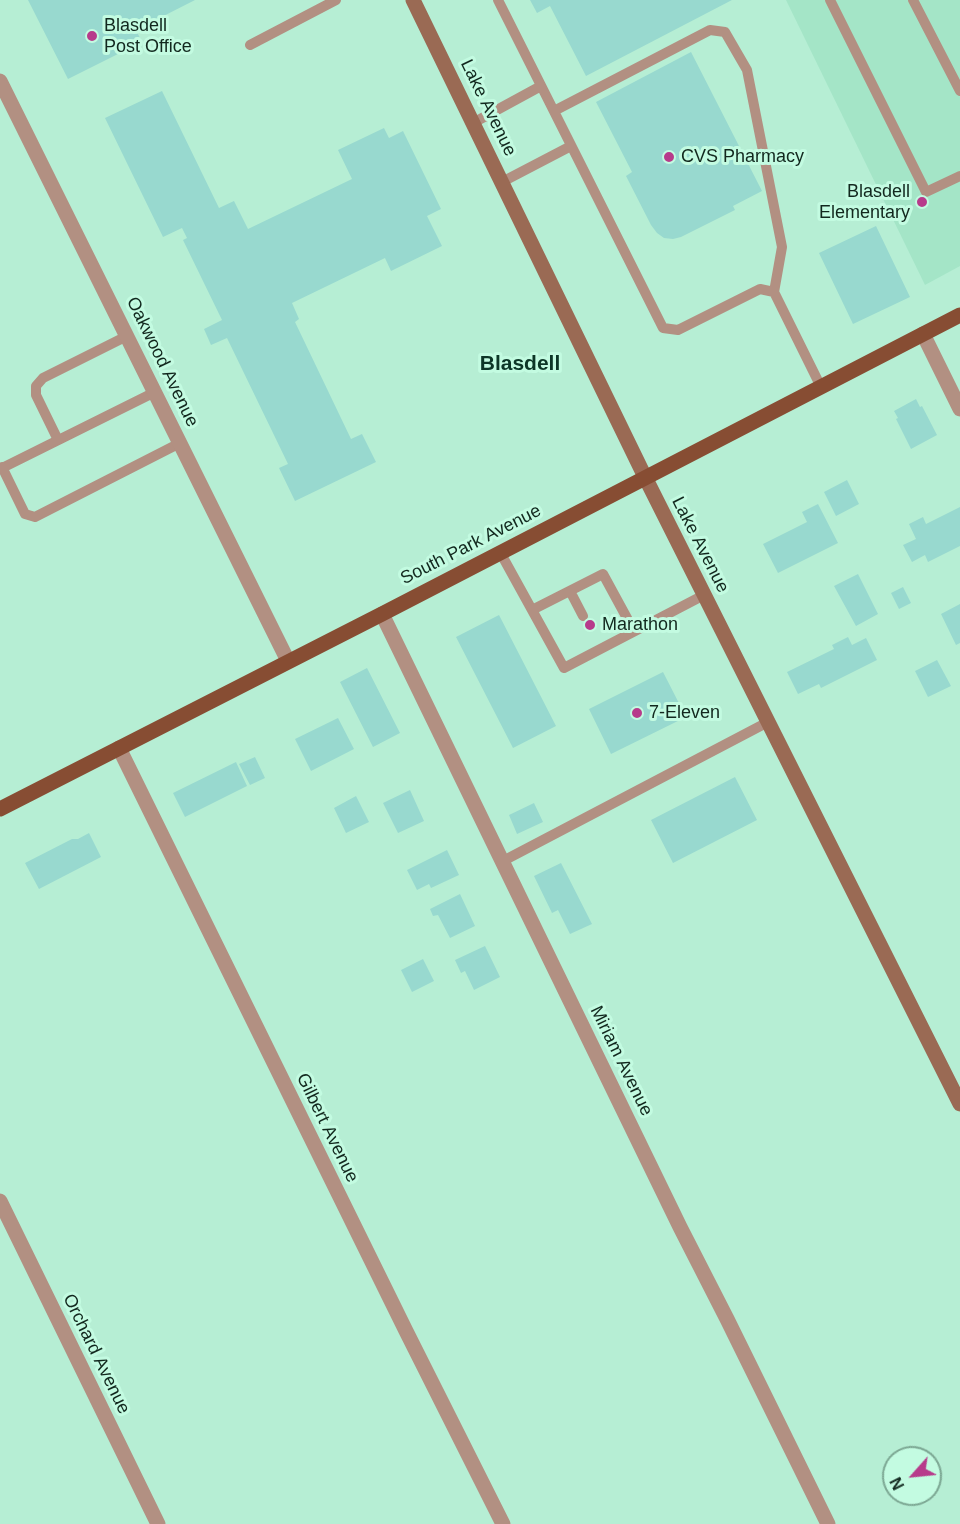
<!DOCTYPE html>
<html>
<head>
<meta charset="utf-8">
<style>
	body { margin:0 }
	#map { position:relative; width:960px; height:1524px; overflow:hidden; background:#b6eed4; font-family:Arial,sans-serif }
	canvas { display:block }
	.north { position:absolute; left:882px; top:1446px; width:60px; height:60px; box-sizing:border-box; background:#c3fbe1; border:2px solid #7ca793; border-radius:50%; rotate:243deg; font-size:16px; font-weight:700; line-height:24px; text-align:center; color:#12281e }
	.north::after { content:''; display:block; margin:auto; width:21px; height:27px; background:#b73b8b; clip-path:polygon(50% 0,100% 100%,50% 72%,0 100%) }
</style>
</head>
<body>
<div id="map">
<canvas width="960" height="1524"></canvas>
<div class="north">N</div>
</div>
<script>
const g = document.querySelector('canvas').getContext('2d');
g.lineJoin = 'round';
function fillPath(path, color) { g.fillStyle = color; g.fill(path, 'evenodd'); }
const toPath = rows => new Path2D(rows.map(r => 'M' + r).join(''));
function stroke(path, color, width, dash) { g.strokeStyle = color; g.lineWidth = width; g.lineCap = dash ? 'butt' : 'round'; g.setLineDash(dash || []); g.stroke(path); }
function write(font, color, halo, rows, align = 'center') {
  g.font = font + ' Arial,sans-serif'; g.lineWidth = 6; g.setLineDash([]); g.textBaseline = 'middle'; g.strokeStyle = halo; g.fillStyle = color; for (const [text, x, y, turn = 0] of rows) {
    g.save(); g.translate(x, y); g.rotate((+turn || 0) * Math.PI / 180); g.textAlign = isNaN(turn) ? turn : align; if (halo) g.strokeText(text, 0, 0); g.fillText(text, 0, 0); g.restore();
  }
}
const built = toPath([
	[786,0,960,0,960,266,925,285]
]);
const building = toPath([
	[28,0,195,0,136,30,142,42,68,79],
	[530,0,732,0,586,76,550,6,537,13],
	[691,52,762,191,733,206,735,210,681,237,673,239,664,238,657,233,651,225,626,176,632,172,596,102],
	[162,91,219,208,234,201,248,229,352,179,338,150,384,128,389,138,403,131,441,209,427,216,442,246,391,271,385,258,292,303,299,319,295,322,351,439,362,434,376,462,295,501,279,468,288,464,227,338,211,345,204,329,222,320,183,240,187,238,182,228,163,237,105,118],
	[876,226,910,297,853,324,819,253],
	[916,399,920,407,922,406,937,435,911,449,896,419,898,418,894,411],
	[847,480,859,504,836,516,824,492],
	[818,504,838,543,778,573,763,544,807,522,802,512],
	[960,507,960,546,928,562,925,555,912,562,903,545,916,539,909,524,923,517,926,524],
	[858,574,878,614,856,626,834,586],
	[903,587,911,603,899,609,891,593],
	[960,604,960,643,956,645,941,614],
	[499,615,556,726,513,748,456,637],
	[848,637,852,645,866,638,877,660,821,688,819,684,798,694,787,672,834,649,832,645],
	[937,660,951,686,928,697,915,671],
	[367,668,400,733,373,747,340,682],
	[663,672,686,717,611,754,589,709],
	[338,718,354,749,311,771,295,739],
	[255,757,265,778,250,785,239,764],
	[236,762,247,786,185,817,173,793],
	[735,777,757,820,673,863,651,820],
	[410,790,424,821,398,833,383,803],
	[356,796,369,822,346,833,334,808],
	[534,803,543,822,517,834,509,815],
	[89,833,101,857,39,889,25,863,72,839,78,839],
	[447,850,459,875,431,888,429,884,417,890,407,870],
	[561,863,592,924,570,934,558,910,552,913,534,876],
	[460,894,475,926,450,938,438,915,433,916,430,909],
	[485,946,500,977,474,990,465,971,461,973,455,960],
	[423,959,434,981,412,992,401,970]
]);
const lane = toPath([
	[498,0,663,328,678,330,760,289,774,292],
	[830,0,926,192,960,176],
	[913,0,960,91],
	[250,45,336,0],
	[554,111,710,30,725,32,747,70,782,247,774,292,821,387],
	[473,123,541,86],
	[502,182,571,146],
	[58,440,36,395,36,386,43,378,127,336],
	[2,467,25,514,35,517,180,443],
	[0,469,155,392],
	[500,552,564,668,704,595],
	[570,591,583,616],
	[532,610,603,574,634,631],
	[503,861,768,722]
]);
const street = toPath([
	[0,81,288,661],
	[923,334,960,409],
	[382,614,680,1227,727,1319,828,1524],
	[119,748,406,1331,503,1524],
	[0,1201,158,1524]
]);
const secondary = toPath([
	[413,0,645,477,960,1104]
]);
const primary = toPath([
	[0,809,382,614,960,315]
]);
const markers = [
	[92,36,6,"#b73b8b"],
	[669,157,6,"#b73b8b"],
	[922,202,6,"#b73b8b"],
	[590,625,6,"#b73b8b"],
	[637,713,6,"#b73b8b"]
];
const poiNames = [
	["Blasdell",104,26],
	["Post Office",104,47],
	["CVS Pharmacy",681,157],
	["Blasdell",910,192,"right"],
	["Elementary",910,213,"right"],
	["Marathon",602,625],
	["7-Eleven",649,713]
];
const streetNames = [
	["Lake Avenue",488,108,64],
	["Oakwood Avenue",162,362,64],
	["South Park Avenue",471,545,-27],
	["Lake Avenue",700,545,63],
	["Miriam Avenue",621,1061,64],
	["Gilbert Avenue",327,1128,64],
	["Orchard Avenue",96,1354,64]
];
const quarterNames = [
	["Blasdell",520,364]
];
fillPath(built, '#a4e5c7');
fillPath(building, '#98d9cf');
stroke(lane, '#b29082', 10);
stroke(street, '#b29082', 15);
stroke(secondary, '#9a6a54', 15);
stroke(primary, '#874d33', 15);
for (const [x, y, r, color] of markers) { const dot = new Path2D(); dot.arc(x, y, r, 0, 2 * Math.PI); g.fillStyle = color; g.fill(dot); stroke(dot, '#c3fbe1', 2); }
write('18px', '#12281e', '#c3fbe1', poiNames, 'left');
write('18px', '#12281e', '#c3fbe1', streetNames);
write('bold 21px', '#0d3627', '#c3fbe1', quarterNames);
</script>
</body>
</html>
